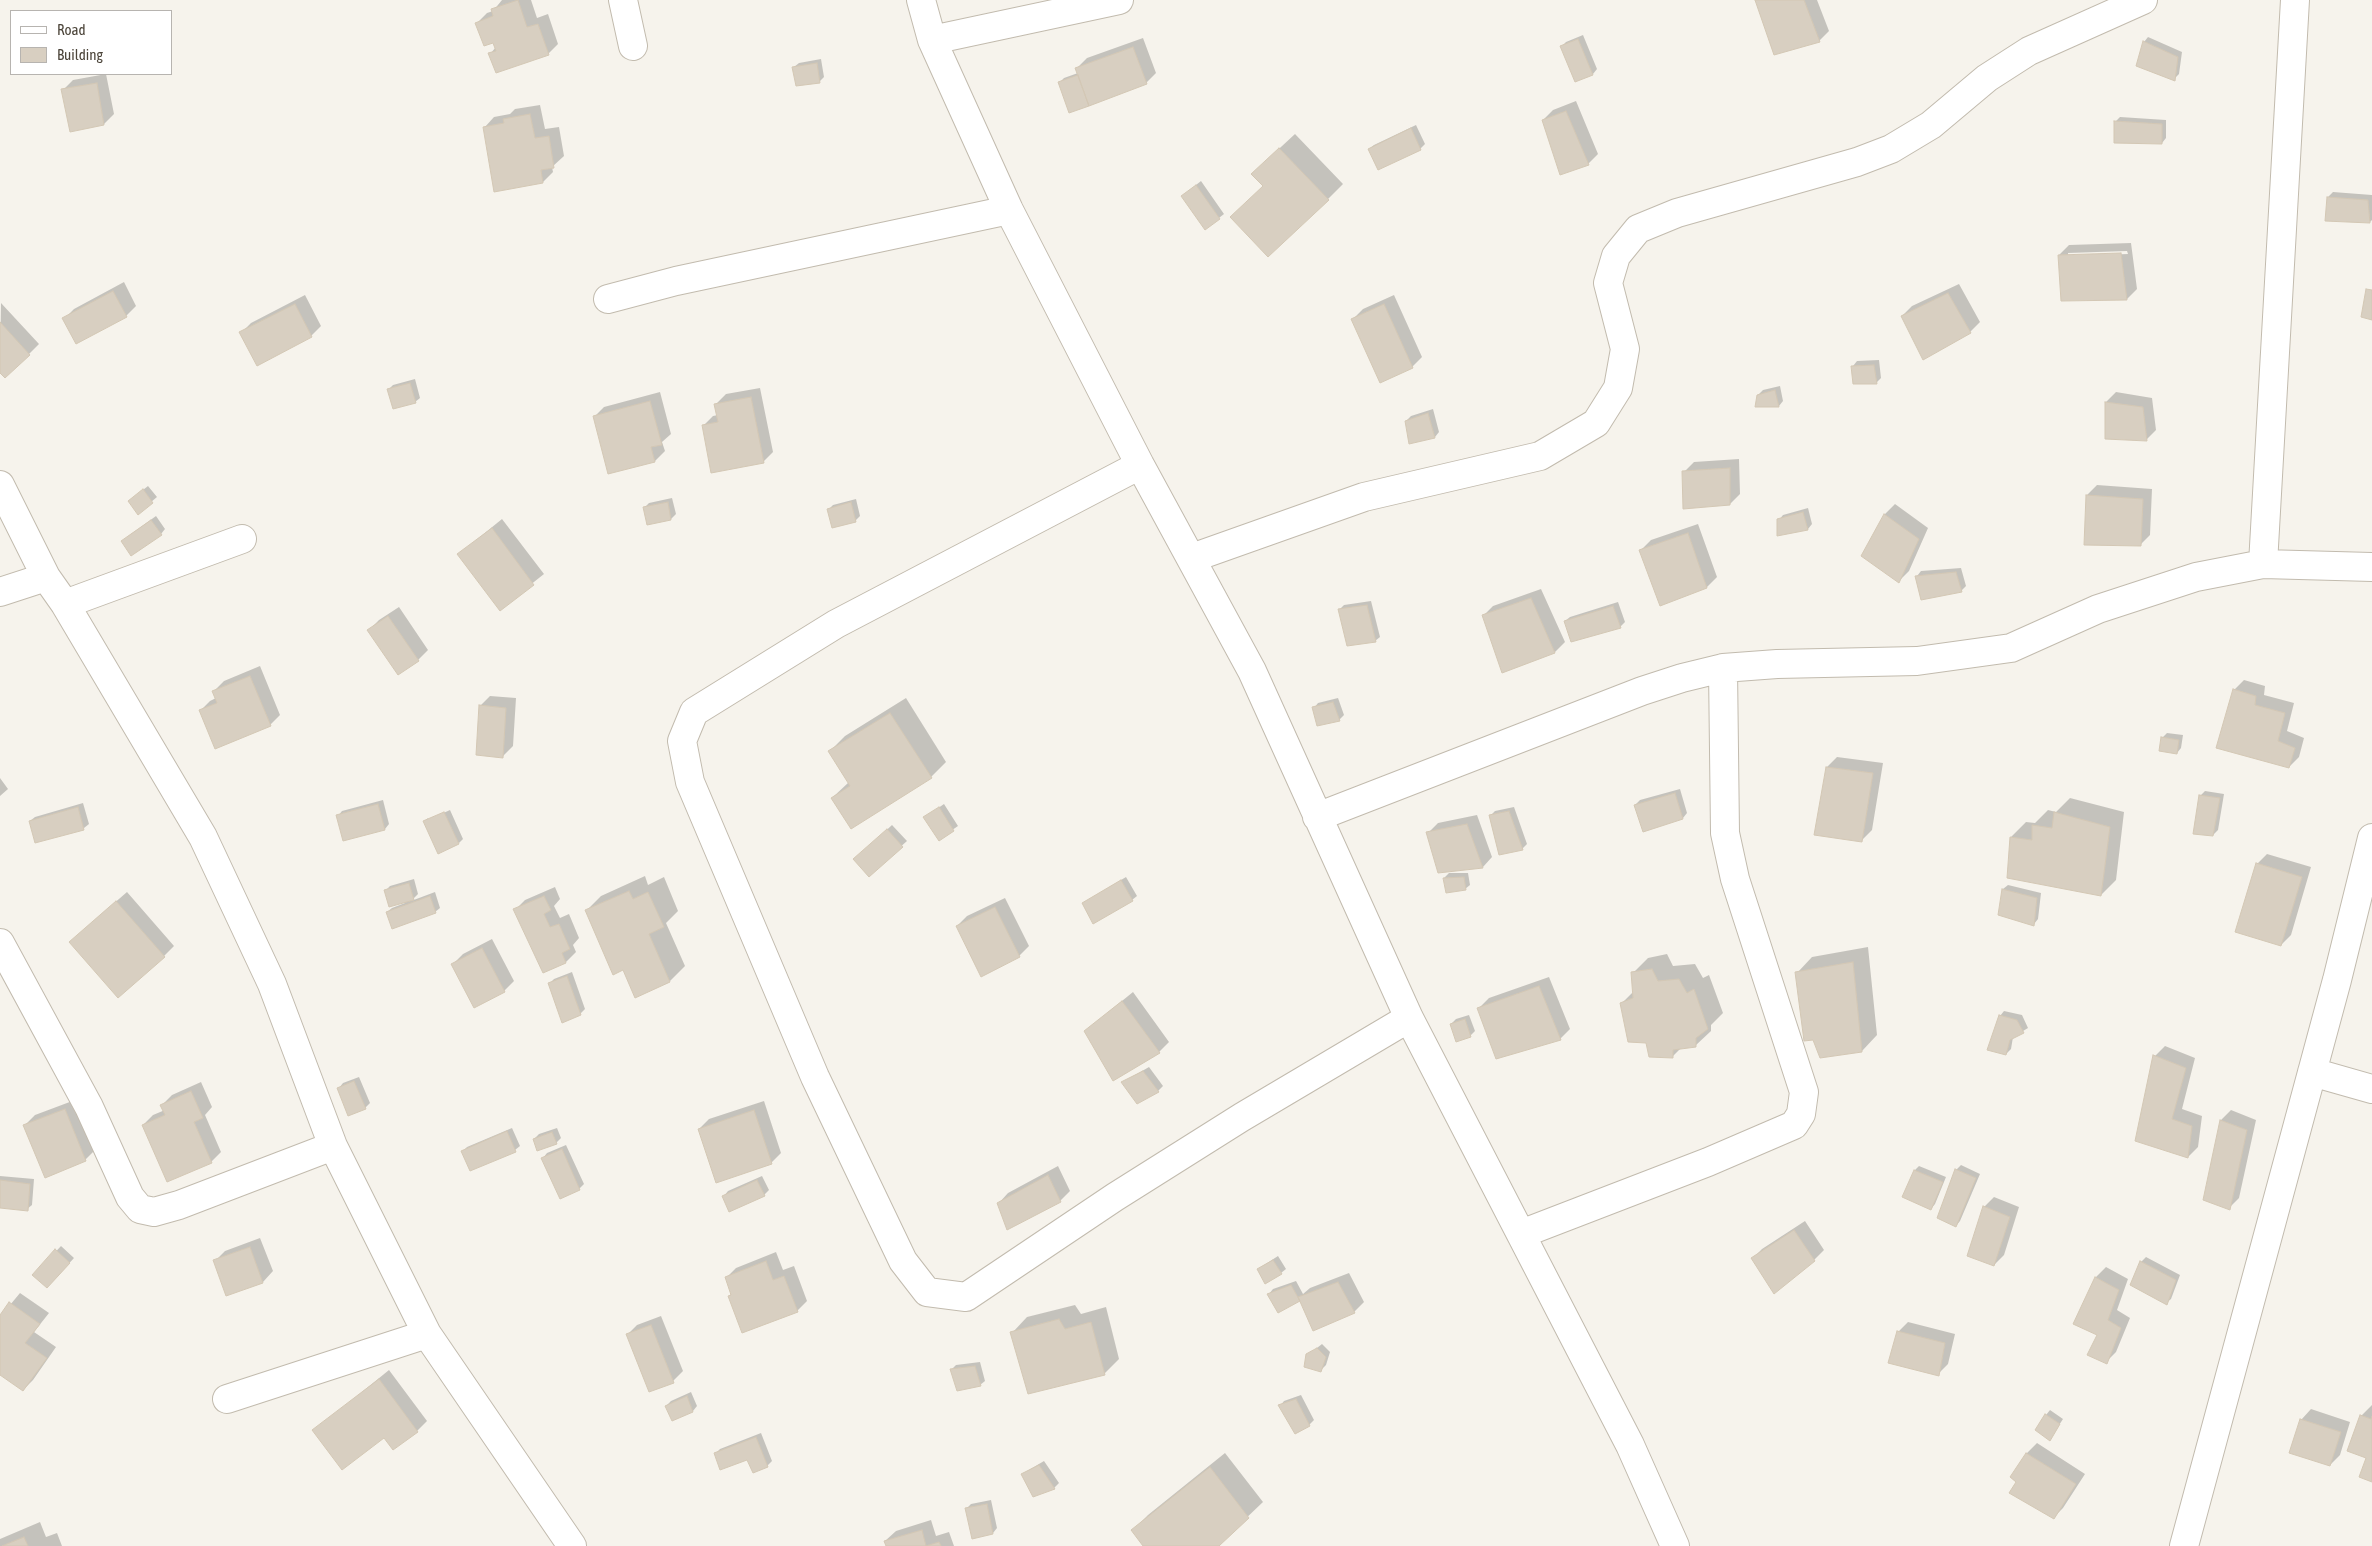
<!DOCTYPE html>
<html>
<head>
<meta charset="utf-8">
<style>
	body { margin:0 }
	#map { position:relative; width:2372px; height:1546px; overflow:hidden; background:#f6f3ec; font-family:"Asap Condensed",sans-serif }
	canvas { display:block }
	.legend { position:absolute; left:10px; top:10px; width:162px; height:65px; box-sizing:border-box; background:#fff; border:1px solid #b7b4b0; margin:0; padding:6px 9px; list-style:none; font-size:15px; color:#4b4439 }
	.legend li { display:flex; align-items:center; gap:10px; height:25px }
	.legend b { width:25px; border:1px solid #b7b4b0 }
</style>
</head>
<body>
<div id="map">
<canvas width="2372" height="1546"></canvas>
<ul class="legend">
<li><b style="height:6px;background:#fff"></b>Road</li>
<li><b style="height:14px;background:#d8cfc1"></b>Building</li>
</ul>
</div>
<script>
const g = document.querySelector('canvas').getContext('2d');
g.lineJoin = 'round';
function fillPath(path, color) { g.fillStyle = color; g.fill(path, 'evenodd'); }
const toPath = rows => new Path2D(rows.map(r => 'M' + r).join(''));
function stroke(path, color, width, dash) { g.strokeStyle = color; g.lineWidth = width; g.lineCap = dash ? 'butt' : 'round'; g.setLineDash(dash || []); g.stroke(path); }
const shadow = toPath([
	[502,0,531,0,537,18,548,14,558,44,548,54,490,54,496,47,494,41,477,23,487,13,493,11],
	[1756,0,1817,0,1829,31,1819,41],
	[1583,35,1597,69,1593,74,1576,81,1561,47,1566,42],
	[2148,37,2182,52,2179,74,2174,79,2144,42],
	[1143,38,1156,73,1146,83,1059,83,1064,78,1078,73,1077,68,1087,58],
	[821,59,824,77,819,82,794,67,799,63],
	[106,74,114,114,104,124,71,130,63,90,73,80],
	[1576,101,1598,154,1588,164,1543,120,1553,110],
	[540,105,545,129,559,127,564,156,552,167,553,172,543,182,484,128,494,117,510,114,515,109],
	[2120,117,2166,120,2166,138,2162,143,2115,122],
	[1416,125,1425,144,1420,149,1369,149,1374,145],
	[1295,134,1343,184,1328,199,1268,159],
	[1201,181,1224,214,1205,229,1182,196],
	[2333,192,2372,195,2372,220,2370,222,2328,197],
	[2131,243,2137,289,2127,299,2062,300,2059,255,2069,245],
	[2127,251,2128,254,2068,256,2068,253],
	[124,282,136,306,126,316,77,342,64,319,74,309],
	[1959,284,1980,322,1970,332,1902,316,1912,306],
	[305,295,321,326,311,336,241,333,251,323],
	[1394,295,1422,357,1412,367,1353,319,1363,309],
	[1,303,39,344,29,354,0,372],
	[1879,360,1881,378,1876,383,1853,366,1857,361],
	[415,379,420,398,415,402,389,389,393,385],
	[1780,386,1783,401,1779,406,1757,406,1758,395,1763,390],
	[760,388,773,452,763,462,703,426,713,416,718,415,716,404,726,394],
	[660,392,671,434,662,442,665,451,655,461,594,417,604,407],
	[2116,392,2152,398,2156,430,2146,440,2106,402],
	[1433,409,1439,432,1435,437,1406,421,1411,416],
	[1739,459,1740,494,1730,504,1684,472,1694,462],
	[2097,485,2152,489,2150,535,2140,545,2087,495],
	[148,486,157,497,138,513,134,497],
	[672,498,676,514,671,519,644,508,649,503],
	[856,499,860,516,855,521,829,509,833,505],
	[1895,504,1928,528,1909,571,1899,581,1863,556,1885,514],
	[1808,508,1812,524,1808,529,1779,535,1779,520,1783,515],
	[156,516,165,529,161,534,127,537],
	[502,519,544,574,500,609,459,554],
	[1698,524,1717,577,1707,587,1661,604,1641,550,1651,540],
	[1961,568,1966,586,1961,591,1917,576,1921,571],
	[1541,589,1565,642,1555,652,1483,616,1493,606],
	[1371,601,1380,637,1375,641,1340,609,1344,605],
	[1618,602,1625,622,1620,627,1565,621,1570,617],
	[399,607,428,650,418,660,369,630,379,620],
	[260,666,280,715,270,725,200,711,210,701,216,698,214,691,224,681],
	[2244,680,2265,686,2264,695,2294,703,2287,731,2304,738,2299,757,2289,767,2234,690],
	[490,696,516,698,513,746,503,756,480,706],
	[906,698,946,762,931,777,832,798,849,782,830,751,845,736],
	[1338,698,1344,715,1339,720,1314,708,1318,703],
	[2167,733,2183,735,2181,748,2177,753,2162,738],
	[1837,757,1883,763,1872,830,1862,840,1827,767],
	[0,778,8,789,0,796],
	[1680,789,1687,813,1683,818,1644,830,1635,805,1640,800],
	[2205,791,2224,794,2218,830,2213,835,2200,796],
	[2070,798,2124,812,2116,880,2101,895,2011,837,2026,822,2035,823,2048,810,2056,812],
	[383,800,389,824,385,829,344,840,338,816,342,811],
	[83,803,89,824,84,828,36,842,30,821,35,817],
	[944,804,958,826,939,839,925,817],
	[1514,807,1527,844,1522,849,1490,816,1495,811],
	[450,810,463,839,459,843,424,822,428,818,428,820],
	[1477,815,1492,857,1483,867,1439,872,1428,833,1438,823],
	[892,825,907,841,869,875,860,855],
	[2267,854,2311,867,2291,935,2281,945,2257,864],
	[1449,873,1468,873,1470,885,1465,889,1444,878],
	[645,876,648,885,664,877,678,911,666,923,685,966,670,981,624,968,586,911,601,896],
	[1126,877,1137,896,1132,900,1083,903],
	[414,879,418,894,411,901,435,892,440,908,435,912,387,912,392,908,405,903,385,891,390,886],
	[2008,885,2041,893,2038,919,2034,924,2003,889],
	[555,887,560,899,554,906,560,918,569,914,579,938,573,945,576,952,566,962,543,972,515,910,525,900],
	[127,892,174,946,164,956,81,932],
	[1005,898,1029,946,1019,956,957,926,967,916],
	[492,939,514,981,504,991,453,964,463,954],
	[1868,947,1877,1035,1862,1051,1797,973,1812,957],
	[1667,954,1673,966,1695,964,1703,978,1709,975,1723,1013,1711,1025,1711,1031,1695,1046,1682,1047,1672,1057,1647,1042,1621,1004,1634,991,1633,973,1648,958],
	[572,972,585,1009,580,1014,549,984,554,979],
	[1549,977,1570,1029,1560,1039,1479,1008,1489,998],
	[1133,992,1169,1042,1159,1052,1113,1079,1085,1031],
	[2004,1011,2022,1015,2028,1028,2013,1037,2011,1049,2006,1054,2000,1016],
	[1469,1015,1475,1031,1470,1036,1451,1024,1456,1019],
	[2165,1046,2195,1058,2182,1109,2202,1116,2198,1147,2188,1157,2137,1140,2155,1056],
	[1149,1067,1163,1086,1158,1091,1123,1082],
	[359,1077,370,1103,365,1108,339,1088,343,1083],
	[201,1082,212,1107,205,1115,221,1152,211,1162,143,1125,153,1115,165,1110,162,1105,172,1095],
	[75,1100,95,1150,85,1160,25,1125,35,1115],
	[764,1101,781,1153,771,1163,699,1129,709,1119],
	[2231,1110,2256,1120,2239,1198,2229,1208,2221,1120],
	[512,1128,520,1146,515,1150,463,1151,467,1147],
	[557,1128,561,1138,556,1143,534,1139,539,1134],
	[566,1145,584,1184,580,1188,560,1197,543,1158,547,1153],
	[1961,1165,1980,1174,1960,1221,1956,1226,1956,1170],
	[1058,1166,1070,1191,1060,1201,998,1204,1008,1193],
	[1919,1166,1946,1177,1935,1204,1931,1209,1915,1170],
	[0,1176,34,1179,32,1205,27,1209,0,1207],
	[762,1176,769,1190,764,1195,724,1196,728,1191],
	[1994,1197,2019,1207,2004,1255,1994,1265,1984,1207],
	[1805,1221,1824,1250,1814,1260,1752,1259,1762,1249],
	[260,1238,273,1271,263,1282,227,1294,215,1261,225,1251],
	[61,1246,74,1258,52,1282,34,1275],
	[776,1252,783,1270,794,1266,807,1301,797,1311,729,1296,732,1293,726,1278,736,1268],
	[1278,1256,1286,1269,1281,1273,1258,1269],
	[2146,1257,2180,1275,2171,1299,2166,1303,2141,1262],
	[2106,1267,2128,1279,2117,1310,2130,1318,2116,1352,2106,1362,2099,1334,2074,1323,2096,1277],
	[1349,1273,1364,1302,1354,1312,1269,1294,1273,1289,1296,1281,1303,1294,1310,1288],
	[20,1293,49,1313,34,1332,56,1347,33,1380,23,1390,0,1373,0,1317],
	[1075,1305,1081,1314,1106,1307,1119,1359,1104,1374,1012,1333,1027,1317],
	[661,1316,683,1371,673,1381,627,1335,637,1325],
	[1908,1322,1955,1334,1948,1364,1938,1374,1898,1332],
	[1322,1344,1330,1352,1326,1365,1321,1370,1308,1355],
	[980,1362,985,1381,980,1385,952,1369,956,1365],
	[389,1370,427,1421,417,1431,385,1436,314,1431],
	[691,1392,697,1406,693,1411,673,1420,666,1406,671,1401],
	[1301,1395,1314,1420,1309,1425,1280,1406,1284,1401],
	[2372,1405,2372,1481,2361,1416],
	[2311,1409,2350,1422,2340,1455,2330,1465,2301,1420],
	[2050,1410,2063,1419,2050,1439,2046,1415],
	[761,1433,772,1461,767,1466,748,1458,715,1454,720,1449],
	[2037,1443,2085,1474,2063,1508,2053,1518,2011,1477,2027,1453],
	[1225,1453,1263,1502,1217,1546,1144,1546,1133,1530,1148,1515],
	[1044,1461,1059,1483,1054,1488,1022,1474],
	[991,1500,997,1528,993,1533,966,1509,971,1504],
	[931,1520,936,1536,949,1532,954,1546,887,1546,885,1541,896,1531],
	[40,1522,46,1537,57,1533,62,1546,0,1546,0,1539]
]);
const building = toPath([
	[518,0,527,27,538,24,549,55,496,73,488,53,496,51,493,43,484,46,475,23,493,16,491,9,518,0],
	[1755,0,1804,0,1820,42,1774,55,1755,0],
	[1578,39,1593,75,1575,82,1560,46,1578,39],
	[2143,41,2178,57,2175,81,2136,66,2143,41],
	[1133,47,1147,84,1089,106,1075,68,1133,47],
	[817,63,820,83,796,86,792,67,817,63],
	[1078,75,1089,106,1069,113,1058,82,1078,75],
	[97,83,104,125,70,132,61,89,97,83],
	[1566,111,1589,165,1560,175,1542,120,1566,111],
	[530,114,535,138,549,136,554,168,541,170,543,183,494,192,483,127,504,123,503,119,530,114],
	[2114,121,2162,124,2162,144,2114,143,2114,121],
	[1411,128,1421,150,1378,170,1368,149,1411,128],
	[1279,148,1329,200,1268,257,1230,217,1263,186,1251,174,1279,148],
	[1196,185,1220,219,1205,230,1181,196,1196,185],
	[2327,197,2368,200,2370,223,2325,221,2327,197],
	[2121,253,2127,300,2061,301,2058,255,2121,253],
	[2366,289,2372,290,2372,320,2361,317,2366,289],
	[113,291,127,317,76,344,62,318,113,291],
	[1948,293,1971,333,1923,360,1901,316,1948,293],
	[295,304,312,337,257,366,239,332,295,304],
	[1384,304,1413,368,1380,383,1351,319,1384,304],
	[0,322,30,355,5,378,0,373,0,322],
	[1874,365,1877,384,1853,384,1851,366,1874,365],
	[410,383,416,403,393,409,387,389,410,383],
	[1775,390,1779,407,1755,407,1757,395,1775,390],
	[751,397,764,463,711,473,702,425,718,422,714,404,751,397],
	[650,401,662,445,651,447,655,462,608,474,593,416,650,401],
	[2105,402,2143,407,2147,441,2105,439,2105,402],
	[1428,413,1435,438,1409,444,1405,421,1428,413],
	[1730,468,1730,505,1683,509,1682,471,1730,468],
	[143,489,153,503,138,515,128,501,143,489],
	[2086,495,2143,499,2141,546,2084,545,2086,495],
	[668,502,671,520,647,525,643,507,668,502],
	[851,502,856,522,832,528,827,509,851,502],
	[1803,512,1808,530,1777,536,1777,519,1803,512],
	[1884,514,1919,539,1899,583,1861,556,1884,514],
	[151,520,162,535,131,556,121,541,151,520],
	[492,528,534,585,500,611,457,554,492,528],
	[1688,533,1707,588,1660,606,1639,550,1688,533],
	[1956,572,1962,592,1921,600,1915,576,1956,572],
	[1531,598,1555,653,1502,673,1482,615,1531,598],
	[1367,605,1376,642,1347,646,1338,609,1367,605],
	[1613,606,1621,628,1571,642,1564,621,1613,606],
	[388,616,419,661,398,675,367,630,388,616],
	[250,676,271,726,215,749,199,710,217,703,212,691,250,676],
	[2233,689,2256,696,2255,705,2285,713,2278,741,2295,748,2289,768,2216,748,2233,689],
	[1333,702,1340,721,1317,726,1312,707,1333,702],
	[479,705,506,708,503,758,476,755,479,705],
	[890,713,932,778,851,829,831,798,850,786,828,751,890,713],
	[2161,737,2179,740,2177,754,2159,751,2161,737],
	[1826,767,1873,773,1862,842,1814,835,1826,767],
	[1675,793,1683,819,1643,832,1634,805,1675,793],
	[2199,795,2220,798,2213,836,2193,834,2199,795],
	[378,804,385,830,343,841,336,815,378,804],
	[78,807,84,830,35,843,29,821,78,807],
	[939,807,954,831,939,841,923,817,939,807],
	[1509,811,1523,850,1499,855,1489,815,1509,811],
	[444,812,459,844,438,854,423,821,444,812],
	[2054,812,2110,827,2101,896,2007,878,2010,837,2032,840,2032,825,2052,828,2054,812],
	[1467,824,1483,868,1438,873,1426,832,1467,824],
	[887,829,903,847,869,877,853,859,887,829],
	[2256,863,2302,877,2281,946,2235,932,2256,863],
	[1464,877,1466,890,1446,893,1443,878,1464,877],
	[1121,880,1133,901,1093,924,1082,903,1121,880],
	[409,883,414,900,389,907,384,890,409,883],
	[2002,889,2037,898,2034,926,1998,915,2002,889],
	[629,891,633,899,648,892,664,927,649,934,670,982,635,998,623,970,613,975,585,910,629,891],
	[430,896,436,913,392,929,386,912,430,896],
	[544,896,551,910,544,914,550,927,559,924,570,949,562,953,566,963,543,973,513,909,544,896],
	[116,901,165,957,118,998,69,942,116,901],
	[995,907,1020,957,981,977,956,926,995,907],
	[482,948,505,992,474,1008,451,964,482,948],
	[1853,962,1862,1052,1820,1058,1813,1040,1804,1041,1795,972,1853,962],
	[1652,969,1658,981,1679,979,1687,993,1694,989,1708,1029,1696,1038,1696,1047,1673,1050,1673,1058,1649,1057,1646,1043,1628,1042,1620,1003,1633,998,1631,972,1652,969],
	[567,976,581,1015,562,1023,548,983,567,976],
	[1539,986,1561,1040,1496,1059,1477,1008,1539,986],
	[1122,1001,1160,1053,1113,1081,1084,1031,1122,1001],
	[1999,1015,2017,1020,2024,1033,2010,1040,2006,1055,1987,1050,1999,1015],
	[1465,1019,1471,1037,1456,1042,1450,1024,1465,1019],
	[2153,1055,2186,1068,2172,1119,2192,1126,2188,1158,2135,1141,2153,1055],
	[1143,1071,1159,1092,1137,1104,1121,1082,1143,1071],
	[354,1081,366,1109,348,1116,337,1088,354,1081],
	[191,1091,203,1118,194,1122,212,1163,167,1182,142,1125,165,1115,160,1105,191,1091],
	[65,1109,86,1161,45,1178,23,1125,65,1109],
	[754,1110,772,1164,716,1183,698,1129,754,1110],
	[2220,1120,2247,1130,2230,1210,2203,1200,2220,1120],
	[507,1131,516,1152,470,1171,461,1151,507,1131],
	[552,1132,557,1144,537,1151,533,1139,552,1132],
	[562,1149,580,1190,560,1199,541,1158,562,1149],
	[1955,1169,1976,1178,1956,1227,1937,1218,1955,1169],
	[1914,1170,1943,1182,1931,1210,1902,1197,1914,1170],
	[1048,1175,1061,1202,1007,1230,997,1203,1048,1175],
	[0,1180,30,1184,28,1211,0,1208,0,1180],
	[757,1180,765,1196,729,1212,722,1196,757,1180],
	[1983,1206,2010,1217,1994,1266,1967,1256,1983,1206],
	[1794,1230,1815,1261,1774,1294,1751,1258,1794,1230],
	[250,1247,263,1283,226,1296,213,1260,250,1247],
	[55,1249,70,1263,47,1288,32,1275,55,1249],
	[1273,1260,1282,1274,1265,1284,1257,1269,1273,1260],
	[766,1261,773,1280,784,1276,798,1312,742,1333,728,1296,731,1295,725,1277,766,1261],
	[2140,1261,2176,1280,2167,1305,2130,1285,2140,1261],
	[2095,1277,2119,1290,2108,1320,2121,1328,2107,1364,2087,1355,2097,1335,2073,1324,2095,1277],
	[1338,1282,1355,1313,1313,1331,1298,1297,1338,1282],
	[1291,1285,1300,1301,1278,1313,1267,1294,1291,1285],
	[9,1302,40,1324,25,1343,47,1358,23,1391,0,1375,0,1315,9,1302],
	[1059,1319,1065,1329,1091,1322,1105,1375,1028,1394,1010,1332,1059,1319],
	[651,1325,674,1383,649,1392,626,1334,651,1325],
	[1897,1331,1945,1343,1939,1376,1888,1363,1897,1331],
	[1317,1348,1326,1357,1321,1372,1304,1367,1306,1354,1317,1348],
	[975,1366,981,1386,957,1391,950,1369,975,1366],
	[379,1379,418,1432,393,1450,384,1438,342,1470,312,1430,379,1379],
	[687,1396,693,1412,672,1421,665,1406,687,1396],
	[1296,1399,1310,1426,1295,1434,1278,1405,1296,1399],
	[2045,1414,2060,1424,2050,1441,2035,1430,2045,1414],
	[2360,1415,2371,1419,2372,1416,2372,1482,2359,1477,2366,1458,2347,1451,2360,1415],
	[2300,1419,2341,1432,2330,1466,2289,1453,2300,1419],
	[756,1437,768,1467,753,1473,747,1460,720,1470,714,1453,756,1437],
	[2026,1453,2076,1484,2054,1519,2009,1493,2016,1482,2010,1477,2026,1453],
	[1039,1465,1055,1489,1033,1497,1021,1474,1039,1465],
	[1210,1467,1249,1518,1219,1546,1143,1546,1131,1530,1210,1467],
	[987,1504,993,1534,972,1539,965,1508,987,1504],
	[922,1530,926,1546,939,1542,941,1546,886,1546,884,1541,922,1530],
	[24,1537,28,1546,2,1546,24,1537]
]);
const minor = toPath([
	[623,0,633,46],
	[921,0,932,40,1009,210,1140,465,1252,671,1409,1018,1630,1445,1675,1546],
	[932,40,1119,0],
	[608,299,676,281,1009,210],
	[1140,465,836,624,694,712,682,741,690,782,815,1077,903,1261,927,1292,966,1297,1115,1197,1242,1117,1409,1018],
	[0,485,46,577,65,604,203,837,272,984,333,1146,427,1334,572,1546],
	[1192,558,1364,497,1540,456,1596,423,1618,388,1625,349,1608,283,1616,256,1638,229,1677,213,1857,162,1891,149,1931,125,1987,78,2029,51,2143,0],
	[2263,564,2295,0],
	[0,592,46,577],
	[65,604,242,539],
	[1317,817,1642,691,1682,678,1723,668,1777,664,1917,661,2011,648,2098,609,2196,577,2263,564,2372,567],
	[0,943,89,1107,130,1197,140,1209,154,1212,179,1205,333,1146],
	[2312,1072,2372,1089],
	[1521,1234,1708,1162,1794,1125,1801,1114,1804,1092,1735,879,1725,833,1723,668],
	[227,1399,427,1334],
	[2184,1546,2337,980,2372,838]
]);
fillPath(shadow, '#0003');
fillPath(building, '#d8cfc1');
stroke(building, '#d3c7b4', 1);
stroke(minor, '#c2bbae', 30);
stroke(minor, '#fff', 28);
</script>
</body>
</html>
